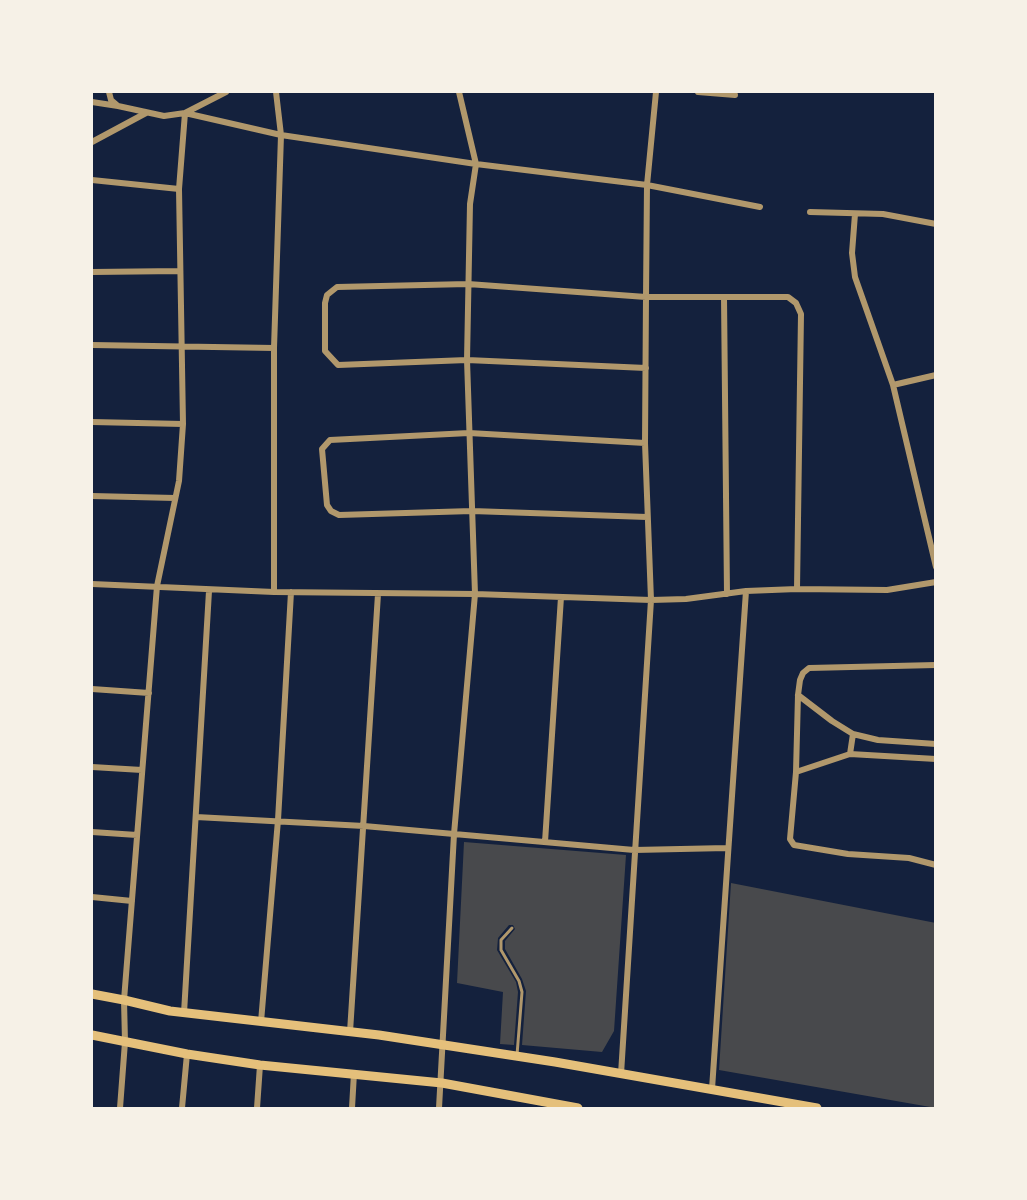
<!DOCTYPE html>
<html>
<head>
<meta charset="utf-8">
<style>
	body { margin:0 }
	#map { position:relative; width:1027px; height:1200px; overflow:hidden; background:#14213d; font-family:"PT Sans Narrow",sans-serif }
	canvas { display:block }
	.frame { position:absolute; inset:0; border:93px solid #f6f1e7; pointer-events:none }
</style>
</head>
<body>
<div id="map">
<canvas width="1027" height="1200"></canvas>
<div class="frame"></div>
</div>
<script>
const g = document.querySelector('canvas').getContext('2d');
g.lineJoin = 'round';
function fillPath(path, color) { g.fillStyle = color; g.fill(path, 'evenodd'); }
const toPath = rows => new Path2D(rows.map(r => 'M' + r).join(''));
function stroke(path, color, width, dash) { g.strokeStyle = color; g.lineWidth = width; g.lineCap = dash ? 'butt' : 'round'; g.setLineDash(dash || []); g.stroke(path); }
const building = toPath([
	[464,842,626,855,614,1031,602,1052,522,1045,526,991,522,979,505,949,505,941,515,929,513,925,509,925,498,938,497,950,516,982,518,992,514,1045,500,1044,503,992,457,983],
	[731,883,936,923,936,1108,719,1070]
]);
const service = toPath([
	[512,928,501,940,501,950,519,981,522,992,517,1055]
]);
const minor = toPath([
	[109,92,111,100,118,106,164,116,185,113,226,92],
	[698,92,735,95],
	[92,102,118,106],
	[185,113,281,135,476,164,647,185,760,207],
	[92,142,146,113],
	[92,180,179,189],
	[810,212,883,214,936,224],
	[855,214,852,253,855,277,893,385,936,567],
	[92,272,180,271],
	[724,297,727,594],
	[92,345,274,348],
	[646,368,467,360,338,365,325,351,325,303,327,295,337,287,468,284,646,297,788,297,796,303,801,314,797,589],
	[893,385,936,375],
	[92,422,183,424],
	[645,443,469,433,330,440,322,449,327,505,331,511,339,515,472,511,647,517],
	[92,496,175,498],
	[92,584,274,592,475,594,651,600,686,599,746,591,797,589,887,590,936,582],
	[274,592,274,348,281,135,276,92],
	[936,665,809,668,803,673,800,680,798,695,796,772,790,839,794,845,848,854,909,858,936,865],
	[92,689,149,693],
	[798,695,832,721,853,734,878,740,936,744],
	[850,754,853,734],
	[92,767,142,770],
	[796,772,850,754,936,759],
	[196,817,364,826,634,850,727,848],
	[92,832,137,835],
	[545,842,561,597],
	[92,897,132,901],
	[184,1013,209,591],
	[261,1022,278,820,291,592],
	[350,1032,378,594],
	[621,1074,651,600,645,443,646,297,647,185,656,92],
	[712,1089,746,591],
	[120,1108,125,1042,124,1000,157,586,179,481,183,424,179,189,185,113],
	[182,1108,187,1054],
	[257,1108,260,1065],
	[352,1108,354,1073],
	[439,1108,454,834,475,594,467,360,470,204,476,164,459,92]
]);
const primary = toPath([
	[92,994,124,1000,170,1011,379,1035,555,1062,817,1108],
	[92,1035,187,1054,260,1065,442,1083,578,1108]
]);
fillPath(building, '#48494c');
stroke(service, '#b1986c', 3);
stroke(minor, '#b1986c', 6);
stroke(primary, '#e5c07b', 9);
</script>
</body>
</html>
